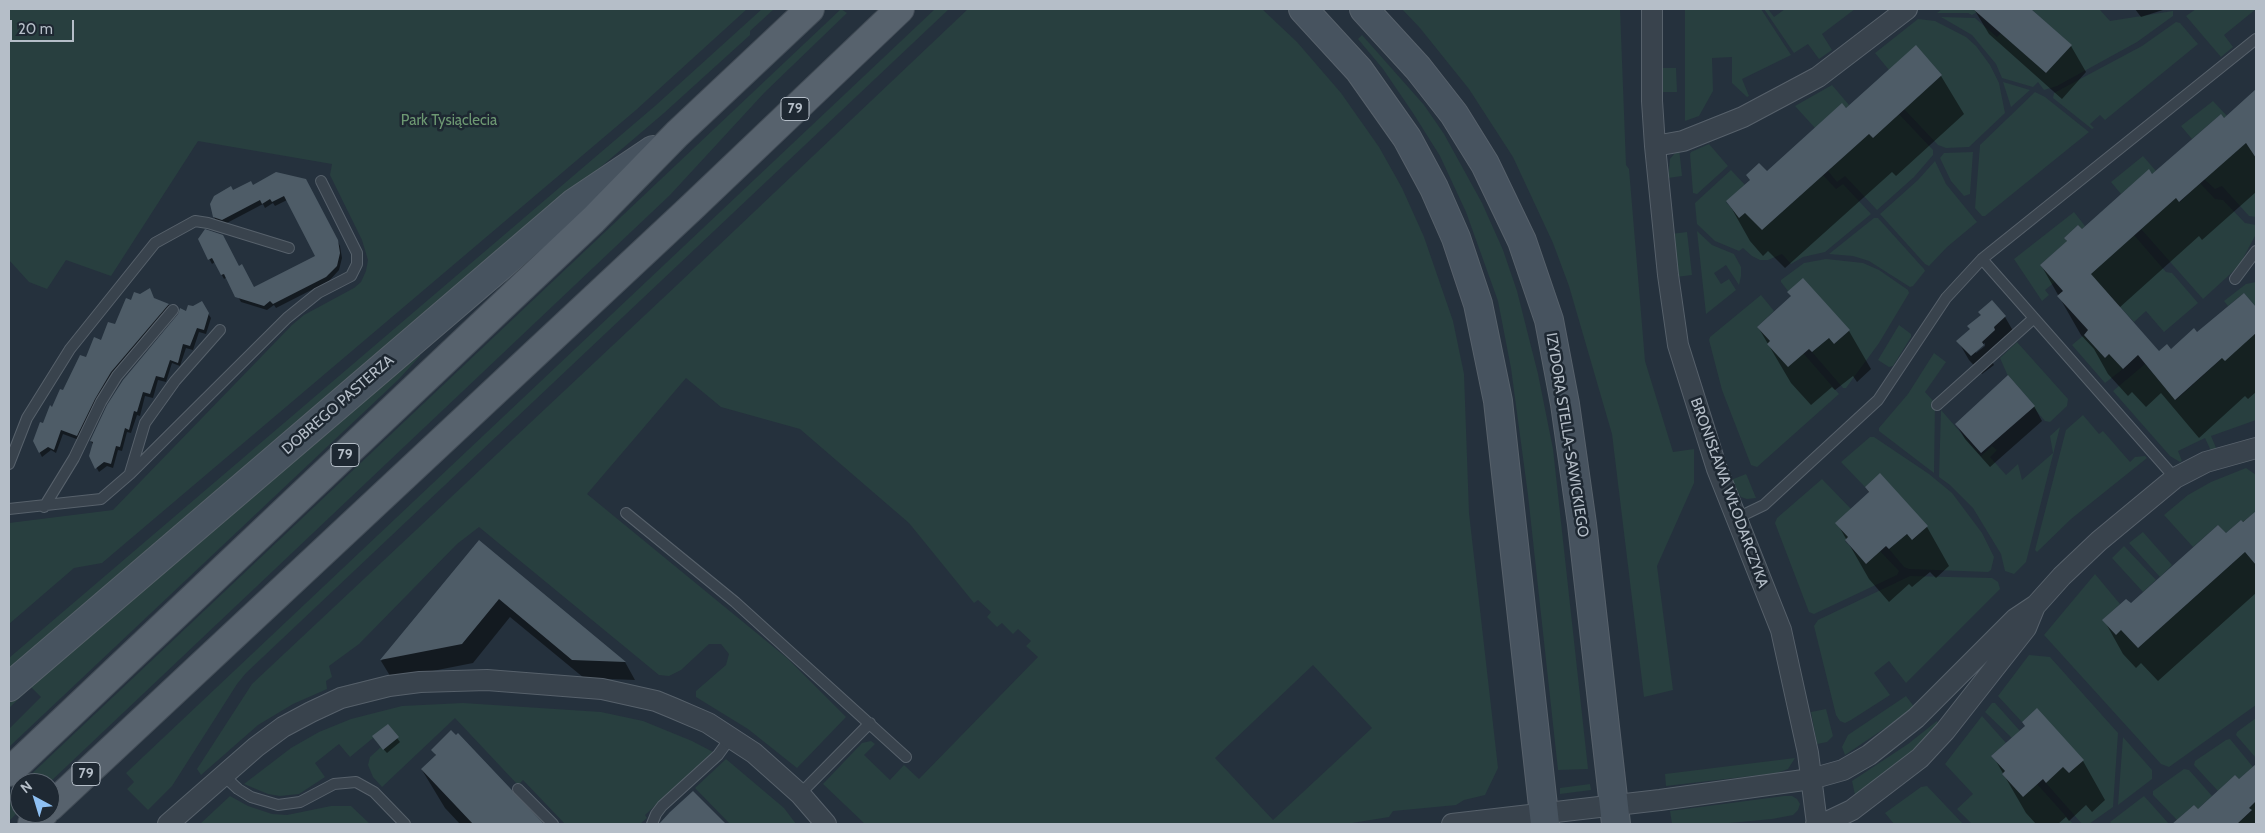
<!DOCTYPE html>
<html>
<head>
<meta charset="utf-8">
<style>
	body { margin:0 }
	#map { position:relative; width:2265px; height:833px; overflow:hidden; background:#25313d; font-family:Cabin,sans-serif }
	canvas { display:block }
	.frame { position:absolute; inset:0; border:10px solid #b5bec8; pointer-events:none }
	.north { position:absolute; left:10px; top:773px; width:50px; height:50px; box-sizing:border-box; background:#1e2832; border:1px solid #5a646e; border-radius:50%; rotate:321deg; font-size:14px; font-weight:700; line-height:20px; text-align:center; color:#b5bec8 }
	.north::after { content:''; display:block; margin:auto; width:18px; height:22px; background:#8ec0f3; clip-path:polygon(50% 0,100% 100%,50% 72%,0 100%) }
	.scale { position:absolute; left:10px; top:20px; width:64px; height:22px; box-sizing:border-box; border:2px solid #b5bec8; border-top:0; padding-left:6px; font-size:15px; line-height:18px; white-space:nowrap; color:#b5bec8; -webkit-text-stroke:4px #1e2832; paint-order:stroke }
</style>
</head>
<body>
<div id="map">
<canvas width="2265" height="833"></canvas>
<div class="frame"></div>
<div class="north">N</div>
<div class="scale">20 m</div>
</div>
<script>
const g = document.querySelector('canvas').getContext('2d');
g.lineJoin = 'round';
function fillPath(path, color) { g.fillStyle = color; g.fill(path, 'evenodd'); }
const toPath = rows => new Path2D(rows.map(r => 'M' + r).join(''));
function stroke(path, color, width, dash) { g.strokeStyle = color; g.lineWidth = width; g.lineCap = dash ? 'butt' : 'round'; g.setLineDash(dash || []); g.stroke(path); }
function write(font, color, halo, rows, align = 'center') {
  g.font = font + ' Cabin,sans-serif'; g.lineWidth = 5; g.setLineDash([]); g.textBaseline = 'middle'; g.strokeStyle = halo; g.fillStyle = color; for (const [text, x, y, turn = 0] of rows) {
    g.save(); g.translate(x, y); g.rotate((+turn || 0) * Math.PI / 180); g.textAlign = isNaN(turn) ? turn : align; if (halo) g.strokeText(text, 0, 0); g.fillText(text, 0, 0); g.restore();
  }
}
const green = toPath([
	[9,9,747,9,636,110,102,563,74,568,9,624,9,523,113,510,292,325,304,315,354,288,361,282,366,271,368,260,362,240,330,175,332,164,198,141,111,276,66,260,47,289,29,282,9,260],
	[762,9,774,9,750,31,750,35,664,113,9,672,9,658,655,106],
	[841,9,847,13,764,93,670,195,49,783,22,783],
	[935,9,949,9,246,673,237,684,172,786,148,810,127,789,134,782,126,773],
	[968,9,1262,9,1297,42,1341,93,1379,147,1402,188,1424,237,1453,321,1464,374,1469,513,1498,768,1485,795,1464,800,1456,805,1393,811,1389,817,1346,824,865,824,823,784,862,743,871,741,875,744,864,755,890,780,904,765,919,779,1038,657,1026,646,1031,641,1018,629,1013,634,1002,623,997,627,987,617,991,612,978,600,974,603,909,523,800,429,721,407,686,378,587,494,787,658,846,717,797,768,748,729,696,697,696,691,726,665,729,654,721,644,709,644,681,670,669,676,659,675,479,527,457,544,359,644,329,666,332,677,326,681,327,689,293,704,258,725,201,775,197,769,252,684,677,285],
	[1313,665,1372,728,1273,820,1215,758],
	[1402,9,1620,9,1626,165,1629,169,1645,361,1673,452,1694,449,1694,483,1657,566,1673,690,1644,697,1612,434,1569,286,1553,243,1513,157,1469,89,1420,28],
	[1685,9,1761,9,1791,55,1742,79,1749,96,1747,97,1732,83,1732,57,1712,58,1713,91,1699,116,1685,121],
	[1764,9,1768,9,1774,17,1785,9,1855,9,1822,34,1832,50,1819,59,1808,44,1794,53],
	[1942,9,1973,9,1977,12,1972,15,1968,13,1937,13],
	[2031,9,2100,10,2110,21,2173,11,2173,16,2137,42,2057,86,2044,90,2038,82,2033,87,2002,78,1996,64,1972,35,1941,17,1975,18,1997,37,2001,33,2046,73,2071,45],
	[2196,9,2256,9,2224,35,2233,47,2221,57,2186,16],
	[1918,19,1935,21,1966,37,1976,46,1990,65,1999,83,2005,113,1969,147,1946,148,1938,145,1904,109,1942,75,1916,46,1889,70,1875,53],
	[2176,22,2180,23,2198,44,2105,120,2100,115,2090,124,2094,128,2092,129,2053,98,2054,93,2142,46],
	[1362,35,1424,105,1444,134,1482,203,1503,250,1517,291,1538,374,1553,449,1588,769,1558,770,1528,495,1511,368,1498,301,1466,212,1440,156,1413,113,1383,69,1358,39],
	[1662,68,1676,68,1677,92,1663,92],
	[2003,82,2030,90,2011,107],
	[1832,85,1849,105,1846,108,1842,104,1815,128,1795,106],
	[2035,92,2045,97,2089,132,1985,216,1982,216,1975,208,1980,145],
	[2213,101,2227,116,2224,118,2220,115,2192,139,2181,126],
	[1899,114,1933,150,1933,155,1914,177,1877,210,1845,176,1837,182,1828,171,1869,134,1873,138],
	[2256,141,2256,217,2249,216,2222,186,2215,189,2204,179,2246,143,2249,147],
	[1709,144,1728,166,1697,194,1693,193,1690,154,1691,152],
	[1679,148,1682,176,1668,178,1670,159],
	[1973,152,1970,194,1964,196,1951,181,1940,158,1944,153],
	[2143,156,2156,171,2152,174,2149,170,2121,194,2111,182],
	[1935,161,1946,184,1977,222,1947,247,1929,266,1925,264,1880,214,1918,180],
	[1731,170,1745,185,1726,202,1739,217,1749,210,1749,216,1762,230,1823,175,1836,189,1843,184,1871,214,1825,252,1803,257,1791,264,1782,254,1768,260,1760,260,1752,256,1743,248,1739,251,1715,241,1697,224,1695,203],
	[2200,183,2215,199,2223,200,2245,223,2256,225,2256,234,2239,266,2203,299,2141,229,2176,198,2180,202],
	[2074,212,2085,226,2082,229,2078,225,2064,238,2071,245,2063,245,2040,265,2055,282,2045,290,2049,295,2042,301,2014,259],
	[1874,218,1878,218,1924,269,1925,271,1913,286,1910,287,1869,261,1853,256,1829,254],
	[1697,231,1712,245,1734,254,1741,267,1741,276,1739,285,1726,265,1714,273,1721,284,1729,279,1736,290,1706,314],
	[1687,232,1692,275,1676,277,1671,234],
	[2134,235,2166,272,2172,273,2198,303,2164,332,2146,311,2134,322,2083,266],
	[1826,259,1863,263,1879,270,1908,290,1909,293,1879,343,1846,388,1843,388,1812,352,1829,338,1834,344,1850,330,1788,291,1781,282,1781,280,1804,263],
	[2256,282,2256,307,2244,293,2228,306,2224,301,2246,284],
	[1761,295,1774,311,1757,327,1770,341,1804,354,1839,394,1757,467,1751,465,1722,390,1709,340,1710,337],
	[1899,325,1911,334,1911,337,1893,366,1889,367,1878,360],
	[2251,332,2256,336,2256,420,2211,436,2217,450,2212,453,2205,438,2178,451,2182,461,2180,462,2170,456,2113,391,2145,364,2176,400],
	[2084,335,2105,358,2109,354,2123,369,2105,383,2072,345],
	[2017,342,2068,399,2067,406,2050,422,2045,421,2033,407,2034,405,2007,374,2000,358],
	[420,351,420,356,399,379,9,747,9,729,41,697,31,687,9,708,9,699],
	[1934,353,1946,362,1925,392,1935,403,1934,473,1879,431,1879,428,1908,394],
	[1941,410,1981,456,1992,446,1997,450,1990,457,2006,475,2018,464,2022,480,2053,453,2050,436,2060,427,2026,562,2014,574,2005,571,2001,554,1973,508,1950,485,1939,477],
	[2083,415,2099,434,2103,431,2130,462,2135,457,2145,456,2147,458,2071,519,2037,552,2035,550,2066,430],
	[1870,437,1874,437,1929,474,1952,493,1982,533,1994,557,1991,570,1988,572,1909,569,1904,567,1889,549,1907,534,1913,540,1927,526,1880,474,1865,487,1841,462],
	[2246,468,2256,475,2256,511,2247,519,2247,526,2241,520,2226,533,2218,525,2193,547,2164,515,2188,495,2211,482],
	[1746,474,1747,476,1756,498,1747,499,1741,497,1731,480],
	[1822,479,1851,509,1848,537,1845,541,1866,564,1880,551,1899,571,1897,575,1814,614,1809,612,1775,523,1777,518],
	[2143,532,2172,565,2160,577,2129,543],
	[2124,546,2156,580,2143,592,2112,558],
	[2245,552,2253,561,2256,557,2256,705,2169,767,2161,764,2044,635,2095,574,2120,604,2103,620,2116,635,2124,627,2125,634,2138,648],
	[1910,576,1992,578,1998,582,2000,589,1906,683,1889,661,1874,673,1890,695,1851,720,1845,723,1840,721,1836,715,1814,626,1818,620],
	[2029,655,2050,657,2118,733,2113,807,2089,824,2082,824,2046,783,2063,767,2069,773,2083,760,2036,709,2022,722,1998,696],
	[1906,696,1915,708,1845,755,1842,747,1848,735],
	[463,703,601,712,643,721,692,741,713,752,645,815,647,818,640,824,565,824,523,780,518,785,455,718,382,787,373,777,368,765,370,757,381,747,373,738,350,757,339,744,315,763,325,777,299,794,280,796,268,794,244,784,291,748,319,732,351,719,402,706],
	[1992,703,1995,703,2020,731,2012,738,1985,712],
	[1826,709,1833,736,1827,742,1817,744,1811,712],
	[1982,716,2006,743,1991,756,2005,771,2002,774,2023,797,2037,784,2073,824,1972,824,1957,809,1973,794,1945,764],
	[2256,718,2256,758,2236,735,2237,732],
	[1937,721,1939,725,1903,760,1855,795,1852,781,1908,744],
	[2123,737,2152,770,2152,779,2118,805],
	[2230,739,2253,767,2239,779,2235,775,2218,791,2194,765,2195,761,2226,740],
	[1795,758,1788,769,1777,773,1666,786,1665,774],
	[726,759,784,808,796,824,730,824,695,788],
	[2184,769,2189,770,2212,796,2198,809,2194,805,2177,820,2153,795,2153,791],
	[1590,784,1591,790,1560,794,1560,788],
	[20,785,20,810,9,821,9,795],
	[1927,786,1963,824,1894,824,1885,813,1921,787],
	[230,796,248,806,272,814,287,815,331,806,351,806,370,824,200,824],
	[1784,796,1792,796,1797,799,1800,804,1798,810,1793,815,1772,819,1719,824,1672,824,1670,811],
	[2144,796,2169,824,2112,824,2110,822],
	[2256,801,2256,824,2237,824,2252,811,2249,808]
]);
const shadow = toPath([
	[1974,9,2029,9,2071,46,2086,72,2062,99,1989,34],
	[2135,9,2166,9,2141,17],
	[1916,47,1941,76,1964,114,1896,176,1892,172,1785,268,1768,251,1763,256,1750,241,1728,202,1846,110],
	[2256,91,2256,192,2202,240,2199,236,2119,308,2159,353,2171,350,2197,334,2243,294,2256,309,2256,392,2248,399,2245,396,2199,438,2161,393,2146,407,2132,392,2128,396,2108,374,2094,349,2081,335,2041,265,2067,242,2066,239,2082,231,2224,120],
	[305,180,340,246,342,258,339,270,329,281,276,308,274,305,267,310,241,302,227,277,224,279,215,262,212,264,199,239,239,267,254,289,317,256,287,200,275,206,273,203,265,208,263,204,225,224,217,222,214,217,212,200,231,188,233,192,252,186],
	[154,299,169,305,171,309,113,377,79,440,63,434,56,453,51,450,42,457,34,441,63,391,116,326,132,301],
	[1992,302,2005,317,2016,336,1992,361,1994,365,1982,374,1969,360,1958,341,1971,330],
	[1985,343,1985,346,1976,353,1975,351],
	[201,303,211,318,206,334,199,332,193,350,186,348,180,366,172,363,166,382,158,380,153,398,145,396,140,416,137,415,131,433,127,432,122,451,118,450,113,468,107,466,99,472,90,456,93,445,91,441,186,312],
	[1758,327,1849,331,1871,369,1857,382,1853,376,1835,390,1832,387,1811,405,1791,383],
	[2034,406,2042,421,1990,467,1965,439,1956,424],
	[1866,488,1927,527,1949,566,1936,578,1930,572,1912,587,1909,584,1889,602,1869,579,1837,523,1870,494],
	[2256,512,2256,593,2158,681,2141,663,2136,668,2123,654,2104,620,2131,605],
	[479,542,625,662,635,680,584,678,510,617,473,663,392,679,381,661],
	[387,725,400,742,387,753,376,741],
	[433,750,515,798,543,824,460,824,445,808,422,770,436,756],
	[1993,756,2083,761,2105,800,2092,812,2086,805,2069,821,2066,817,2058,824,2036,824,2026,813],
	[2256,765,2256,824,2174,824,2194,806,2198,811,2239,781],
	[693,792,724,824,661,824,661,823]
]);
const building = toPath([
	[1973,9,2031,9,2072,45,2046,73],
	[1916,45,1942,75,1873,138,1869,134,1762,230,1745,213,1739,218,1726,201,1750,180,1746,175,1759,163,1767,171,1842,103,1846,108],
	[2256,89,2256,158,2246,143,2179,202,2176,198,2091,274,2159,351,2167,344,2171,349,2194,328,2197,332,2244,293,2256,307,2256,333,2225,361,2222,358,2175,400,2138,355,2123,369,2109,354,2105,358,2084,335,2088,330,2057,296,2063,291,2040,265,2067,241,2064,238,2078,225,2082,229,2149,169,2152,174,2221,114,2224,118],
	[276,172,306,179,338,240,340,253,337,266,326,277,273,304,270,301,264,306,235,297,224,274,221,275,212,258,208,260,198,239,205,229,223,235,239,266,242,264,254,287,315,256,284,196,272,202,270,199,262,204,260,200,222,220,213,217,210,204,214,196,231,186,233,190,251,181,253,185],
	[1803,278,1850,330,1834,344,1829,338,1812,352,1809,349,1788,367,1767,344,1770,341,1757,327,1791,296,1787,292],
	[150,288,154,298,169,304,111,372,95,399,77,436,61,430,54,450,48,447,39,453,33,441,40,422,43,423,50,405,52,407,60,389,63,390,80,355,86,357,94,337,101,340,108,322,115,324,126,298,131,300,134,292,140,294],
	[1992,300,2006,316,1994,327,1995,330,1982,342,1984,345,1971,356,1956,341,1970,329,1967,326,1981,315,1978,312],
	[202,301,209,313,204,330,197,328,190,346,183,344,178,363,170,360,164,378,156,376,150,394,143,392,137,412,134,411,129,430,125,428,120,447,116,446,111,464,104,462,95,469,89,456,93,442,90,441,107,405,123,380,178,314,180,308,186,311,188,305,193,306],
	[2008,375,2035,406,1981,453,1955,424],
	[1880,473,1928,526,1912,540,1907,534,1889,549,1886,546,1866,564,1845,540,1848,537,1835,523,1869,492,1865,487],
	[2256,511,2256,565,2245,552,2138,648,2121,630,2116,635,2102,620,2126,599,2131,603,2218,525,2226,533,2241,520,2243,522],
	[479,540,626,662,572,660,499,599,462,644,380,660],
	[2037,708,2084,760,2069,773,2063,767,2046,783,2043,779,2023,797,2002,774,2005,771,1991,756,2025,726,2022,722],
	[388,724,399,737,383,750,372,736],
	[451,730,456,735,458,733,544,824,473,824,421,769,436,755,431,750],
	[2256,764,2256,801,2249,808,2252,810,2237,824,2172,824,2194,805,2198,809,2235,775,2239,779],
	[693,791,726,824,659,824,670,812]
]);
const lane = toPath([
	[1982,259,2175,478],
	[2235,279,2256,251],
	[1937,405,2033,319],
	[9,464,27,418,70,349,155,243,195,221,208,223,289,248],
	[130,473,145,423,175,381,220,330],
	[44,507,74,458,101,402,117,376,173,310],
	[9,509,101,499,130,474,287,318,318,293,351,276,357,264,357,253,321,181],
	[626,513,735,602,906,757],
	[1737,518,1764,505,1878,400,1946,298,1982,259,2256,39],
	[223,775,238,789,251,797,278,805,300,802,334,784,356,782,374,792,405,824],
	[518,789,553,824],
	[800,794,870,723],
	[652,824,656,814,662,806,718,755,731,737]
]);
const street = toPath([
	[1652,9,1652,101,1655,146,1668,275,1678,345,1717,469,1781,630,1808,753,1817,824],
	[1655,146,1683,141,1743,117,1818,77,1907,9],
	[168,824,256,747,283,727,311,712,341,698,389,686,420,682,487,680,602,689,656,701,673,708,708,723,754,753,800,794,826,824],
	[1452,824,1660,800,1811,779,1843,770,1869,755,1916,718,2015,619,2036,605,2062,576,2099,541,2175,478,2206,462,2256,448],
	[1816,824,1829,821,1852,810,1920,758,1945,731,2026,628,2035,606]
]);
const secondary = toPath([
	[1303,9,1359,70,1407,138,1434,188,1456,238,1478,304,1498,401,1545,824],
	[1364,9,1418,68,1454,114,1485,164,1522,241,1549,320,1565,404,1582,524,1616,824],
	[9,687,574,203,653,150]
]);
const primary = toPath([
	[9,772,593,220,677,134,810,9],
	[50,807,690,209,900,9],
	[32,824,44,813]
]);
const shields = [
	[795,109,28],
	[345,455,28],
	[86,774,28]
];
const shieldNames = [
	["79",795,109],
	["79",345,455],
	["79",86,774]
];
const parkNames = [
	["Park Tysiąclecia",449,121]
];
const streetNames = [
	["DOBREGO PASTERZA",338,405,-41],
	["IZYDORA STELLA-SAWICKIEGO",1567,435,81],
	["BRONISŁAWA WŁODARCZYKA",1729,493,70]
];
fillPath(green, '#283f3f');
fillPath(shadow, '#0007');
fillPath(building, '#4e5c67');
stroke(lane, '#57616b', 12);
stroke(street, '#57616b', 22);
stroke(secondary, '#57616b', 30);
stroke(primary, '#424c56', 30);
stroke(lane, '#39434d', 10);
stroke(street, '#39434d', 20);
stroke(secondary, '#47535f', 28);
stroke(primary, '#57626d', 28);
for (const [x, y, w] of shields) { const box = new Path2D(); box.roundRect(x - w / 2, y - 11.5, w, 23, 4); g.fillStyle = '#1e2832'; g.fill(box); stroke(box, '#b5bec8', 1); }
write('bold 14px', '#b5bec8', null, shieldNames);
write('15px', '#6d9872', '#1e2832', parkNames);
write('15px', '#b5bec8', '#1e2832', streetNames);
</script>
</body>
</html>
